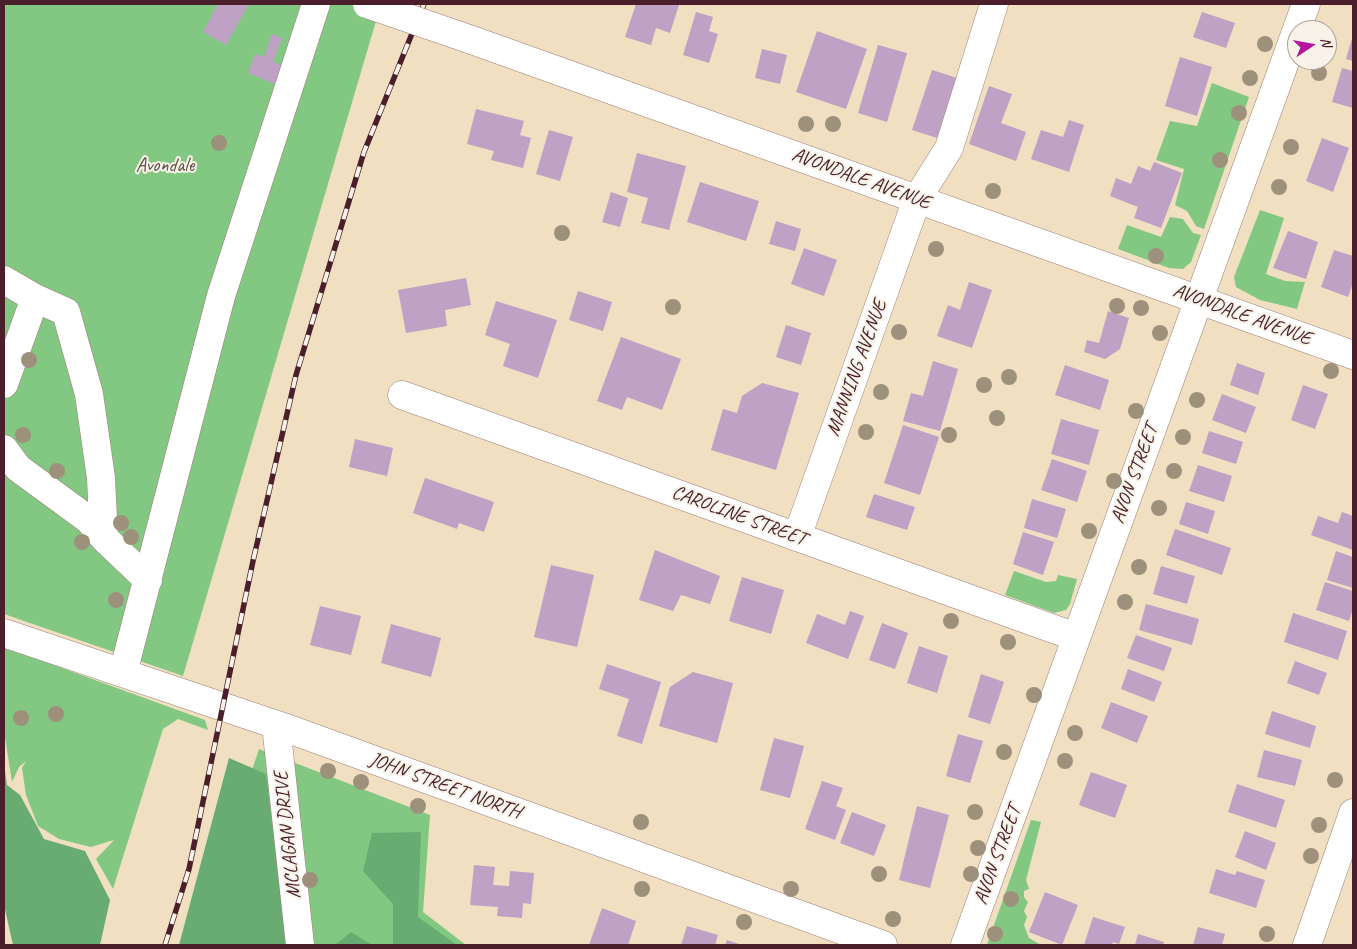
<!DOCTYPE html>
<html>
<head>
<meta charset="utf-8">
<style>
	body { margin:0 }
	#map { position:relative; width:1357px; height:949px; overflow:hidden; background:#f0dfc0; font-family:Caveat,sans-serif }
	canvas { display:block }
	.frame { position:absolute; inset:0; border:5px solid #4a1f2b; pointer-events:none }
	.north { position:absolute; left:1287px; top:20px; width:50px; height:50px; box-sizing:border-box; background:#f7f3e8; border:1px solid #b29e9c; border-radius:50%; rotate:78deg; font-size:14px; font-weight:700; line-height:20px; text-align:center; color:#4a1f2b }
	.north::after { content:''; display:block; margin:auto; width:18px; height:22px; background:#b5179e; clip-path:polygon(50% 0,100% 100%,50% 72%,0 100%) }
</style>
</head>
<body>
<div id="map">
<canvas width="1357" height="949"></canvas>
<div class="frame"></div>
<div class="north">N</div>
</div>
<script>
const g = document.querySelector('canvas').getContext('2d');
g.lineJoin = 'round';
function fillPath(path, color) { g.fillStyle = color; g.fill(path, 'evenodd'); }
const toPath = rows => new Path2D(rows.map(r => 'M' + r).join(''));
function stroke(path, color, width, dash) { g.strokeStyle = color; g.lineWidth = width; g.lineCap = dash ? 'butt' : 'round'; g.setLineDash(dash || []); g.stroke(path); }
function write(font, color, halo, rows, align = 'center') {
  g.font = font + ' Caveat,sans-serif'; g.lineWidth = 4; g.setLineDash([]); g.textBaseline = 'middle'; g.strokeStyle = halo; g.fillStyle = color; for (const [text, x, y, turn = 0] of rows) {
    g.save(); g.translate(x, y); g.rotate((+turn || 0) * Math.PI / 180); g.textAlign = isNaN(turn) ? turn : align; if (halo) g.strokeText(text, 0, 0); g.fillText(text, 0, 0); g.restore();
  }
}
const green = toPath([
	[4,4,381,4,183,676,4,614],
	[1212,83,1249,97,1204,229,1196,226,1187,211,1175,205,1184,169,1156,160,1170,121,1197,126],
	[1260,210,1284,218,1266,274,1285,281,1305,282,1297,309,1260,300,1236,287,1234,277],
	[1170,217,1183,219,1193,233,1201,235,1191,262,1183,269,1169,268,1118,249,1127,225,1161,237],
	[1014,571,1046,582,1056,581,1058,575,1077,579,1070,604,1066,610,1054,613,1005,595],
	[4,647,205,720,208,730,178,719,163,729,113,889,96,859,114,840,91,847,59,839,38,826,26,795,22,768,26,761,19,767,12,782,4,731],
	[259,749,430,815,423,912,466,945,193,945],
	[1031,820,1041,822,1026,880,1029,889,1024,891,1024,897,1028,902,1024,911,1027,917,1024,925,1029,938,1041,945,987,945]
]);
const forest = toPath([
	[229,758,266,774,287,945,179,945],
	[4,764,7,785,20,795,44,839,85,851,110,900,100,945,13,945,4,905],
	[421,832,418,917,457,945,393,945,393,904,363,871,372,833],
	[351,932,372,945,335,945]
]);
const building = toPath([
	[218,4,249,4,226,45,203,32],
	[636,4,679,5,670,33,656,28,651,45,625,37],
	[696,12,713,17,709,31,718,34,709,63,683,55],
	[1202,12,1235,23,1226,48,1193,37],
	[817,31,867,49,846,109,796,92],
	[272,34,282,38,273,62,282,65,275,84,248,73,255,54,264,57],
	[1353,35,1353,61,1346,59],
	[878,45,907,53,887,122,858,113],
	[762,49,787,55,780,84,755,78],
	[1180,57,1212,67,1197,116,1165,106],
	[1342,68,1353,71,1353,108,1332,102],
	[932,70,957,78,937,138,912,130],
	[989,86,1012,94,1001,123,1026,132,1016,161,969,144],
	[476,109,524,121,520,135,531,138,523,168,491,160,494,151,467,144],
	[1069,120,1084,125,1069,172,1031,159,1041,130,1063,137],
	[549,130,573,137,560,181,536,174],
	[1322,138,1349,148,1333,192,1306,181],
	[637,153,686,166,669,230,641,223,648,198,627,192],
	[1154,162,1182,173,1161,228,1134,218,1138,207,1110,196,1116,178,1131,184,1138,166,1150,171],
	[700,182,759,201,746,241,687,222],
	[611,192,628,198,620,227,602,222],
	[776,221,801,229,795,251,769,244],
	[1288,231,1318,242,1306,279,1273,268],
	[804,248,837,260,824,296,791,284],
	[1334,250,1353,256,1353,283,1348,297,1321,287],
	[466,278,471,305,445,310,447,326,406,333,398,290],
	[969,282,992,290,972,348,937,336,948,305,960,310],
	[578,291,612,302,603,331,569,320],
	[496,301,557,320,538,378,503,366,510,344,485,335],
	[1108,311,1129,318,1120,349,1105,359,1084,352,1087,340,1099,343],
	[786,325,811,333,801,365,776,357],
	[621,337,681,359,662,410,627,397,622,410,597,401],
	[933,361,958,369,940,431,903,421,911,393,923,396],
	[1237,363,1265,373,1258,395,1230,385],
	[1065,365,1109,380,1100,410,1055,395],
	[762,383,799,393,776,470,711,450,723,409,737,413,742,396],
	[1303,385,1328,394,1315,429,1291,420],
	[1222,394,1256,407,1246,433,1212,420],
	[1061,419,1099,430,1089,465,1051,454],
	[903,425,939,437,920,495,884,483],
	[1209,431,1243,442,1236,464,1202,453],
	[355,439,393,448,387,476,349,467],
	[1052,459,1087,471,1077,502,1041,490],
	[1198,465,1232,476,1224,502,1189,491],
	[425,478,494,502,484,532,459,523,457,529,413,513],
	[874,494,915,507,907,530,866,517],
	[1032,499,1066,509,1057,538,1024,528],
	[1186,502,1215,511,1208,534,1179,524],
	[1342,512,1353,516,1353,550,1311,535,1318,516,1338,523],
	[1175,529,1231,548,1222,575,1166,555],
	[1023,532,1054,542,1043,575,1013,564],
	[655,550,720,576,710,604,681,595,673,611,639,600],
	[1336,551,1353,557,1353,588,1327,580],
	[551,565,594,575,577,647,534,637],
	[1161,566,1195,576,1187,604,1153,594],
	[742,577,784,590,771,634,729,621],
	[1325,582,1353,591,1353,609,1349,621,1316,610],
	[1146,604,1199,619,1192,645,1139,630],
	[320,606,361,616,351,655,310,645],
	[850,611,864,616,848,659,806,643,817,614,845,625],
	[1293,613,1347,631,1338,660,1284,642],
	[882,623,908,633,895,669,869,660],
	[391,624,441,638,431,677,381,663],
	[1136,635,1172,648,1164,671,1127,658],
	[919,646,948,656,937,693,907,683],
	[1295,661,1327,673,1319,695,1287,683],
	[607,664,661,682,642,744,617,736,629,699,599,689],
	[1128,669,1162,682,1154,702,1121,689],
	[693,672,733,683,717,743,659,726,670,687],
	[981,674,1004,682,990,724,968,717],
	[1111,702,1148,716,1137,743,1101,728],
	[1272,711,1316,726,1310,748,1265,734],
	[958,734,983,741,970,783,946,776],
	[774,738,804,746,790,798,760,790],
	[1264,750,1302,760,1295,786,1257,777],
	[1091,772,1127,785,1115,818,1079,805],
	[822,781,843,788,836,806,846,810,835,840,805,829],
	[1237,784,1285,800,1276,828,1228,812],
	[917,806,949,815,930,888,899,880],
	[852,812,886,825,874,856,840,843],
	[1245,831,1276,843,1266,870,1235,857],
	[474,865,495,867,493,885,509,886,510,871,534,873,531,904,523,903,522,918,497,916,498,907,470,905],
	[1216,869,1235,875,1237,871,1265,880,1256,908,1209,893],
	[1045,892,1078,905,1062,945,1029,932],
	[602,908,636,921,628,945,589,945],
	[1093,917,1125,927,1119,944,1113,942,1112,945,1084,945],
	[687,926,718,935,715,945,681,945],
	[1198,927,1225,934,1222,945,1193,945],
	[1138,934,1164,942,1163,945,1135,945],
	[727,940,742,945,725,945]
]);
const minor = toPath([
	[469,39,1353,355],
	[4,280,35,298,4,384],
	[35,298,66,312,89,394,101,478,104,538],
	[402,395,1076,637],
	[4,449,18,468,89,520,104,538,148,580],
	[797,537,917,199,949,148,994,4],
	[4,633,286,728,883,945],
	[123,673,221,296,316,4],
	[276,725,300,945],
	[965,945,1306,4],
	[1307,945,1353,813]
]);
const rail = toPath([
	[165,945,189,869,253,561,296,375,364,152,424,4]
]);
const minorBridge = toPath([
	[367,4,469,39]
]);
const trees = [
	[1265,44],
	[1319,73],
	[1250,78],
	[1239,113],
	[806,124],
	[833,124],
	[219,143],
	[1291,147],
	[1220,160],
	[1279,187],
	[993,191],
	[562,233],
	[936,249],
	[1156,256],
	[1117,306],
	[673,307],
	[1141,308],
	[899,332],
	[1160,333],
	[29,360],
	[1331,371],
	[1009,377],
	[984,385],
	[881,392],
	[1197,400],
	[1136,411],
	[997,418],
	[866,432],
	[23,435],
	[949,435],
	[1183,437],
	[57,471],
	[1174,471],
	[1114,481],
	[1159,508],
	[121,523],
	[1089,531],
	[131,537],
	[82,542],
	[1139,567],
	[116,600],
	[1125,602],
	[951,621],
	[1008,642],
	[1034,695],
	[56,714],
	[21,718],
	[1075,733],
	[1004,752],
	[1065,761],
	[328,771],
	[1335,780],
	[361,782],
	[418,806],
	[975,812],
	[641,822],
	[1319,825],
	[978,848],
	[1311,856],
	[879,874],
	[971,874],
	[310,880],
	[642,889],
	[791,889],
	[1011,899],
	[893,919],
	[744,922],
	[995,934],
	[1267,934]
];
const parkNames = [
	["Avondale",165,166]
];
const streetNames = [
	["AVONDALE AVENUE",861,179,20],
	["AVONDALE AVENUE",1242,315,20],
	["MANNING AVENUE",857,368,-70],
	["AVON STREET",1135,474,-70],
	["CAROLINE STREET",739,516,20],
	["JOHN STREET NORTH",445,786,20],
	["MCLAGAN DRIVE",288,835,-96],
	["AVON STREET",998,855,-70]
];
fillPath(green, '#82c883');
fillPath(forest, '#69ac71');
fillPath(building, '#bea1c5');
stroke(minor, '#9d7f76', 29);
stroke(minor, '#fff', 28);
stroke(rail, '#4a1f2b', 5.5);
stroke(rail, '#f7f3e8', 4, [11]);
stroke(minorBridge, '#9d7f76', 29, []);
stroke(minorBridge, '#fff', 28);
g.fillStyle = '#9e917c';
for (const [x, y] of trees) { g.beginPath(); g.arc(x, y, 8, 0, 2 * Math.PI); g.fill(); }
write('20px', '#5b5245', '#f7f3e8', parkNames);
write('20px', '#4a1f2b', '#f7f3e8', streetNames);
</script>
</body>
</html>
